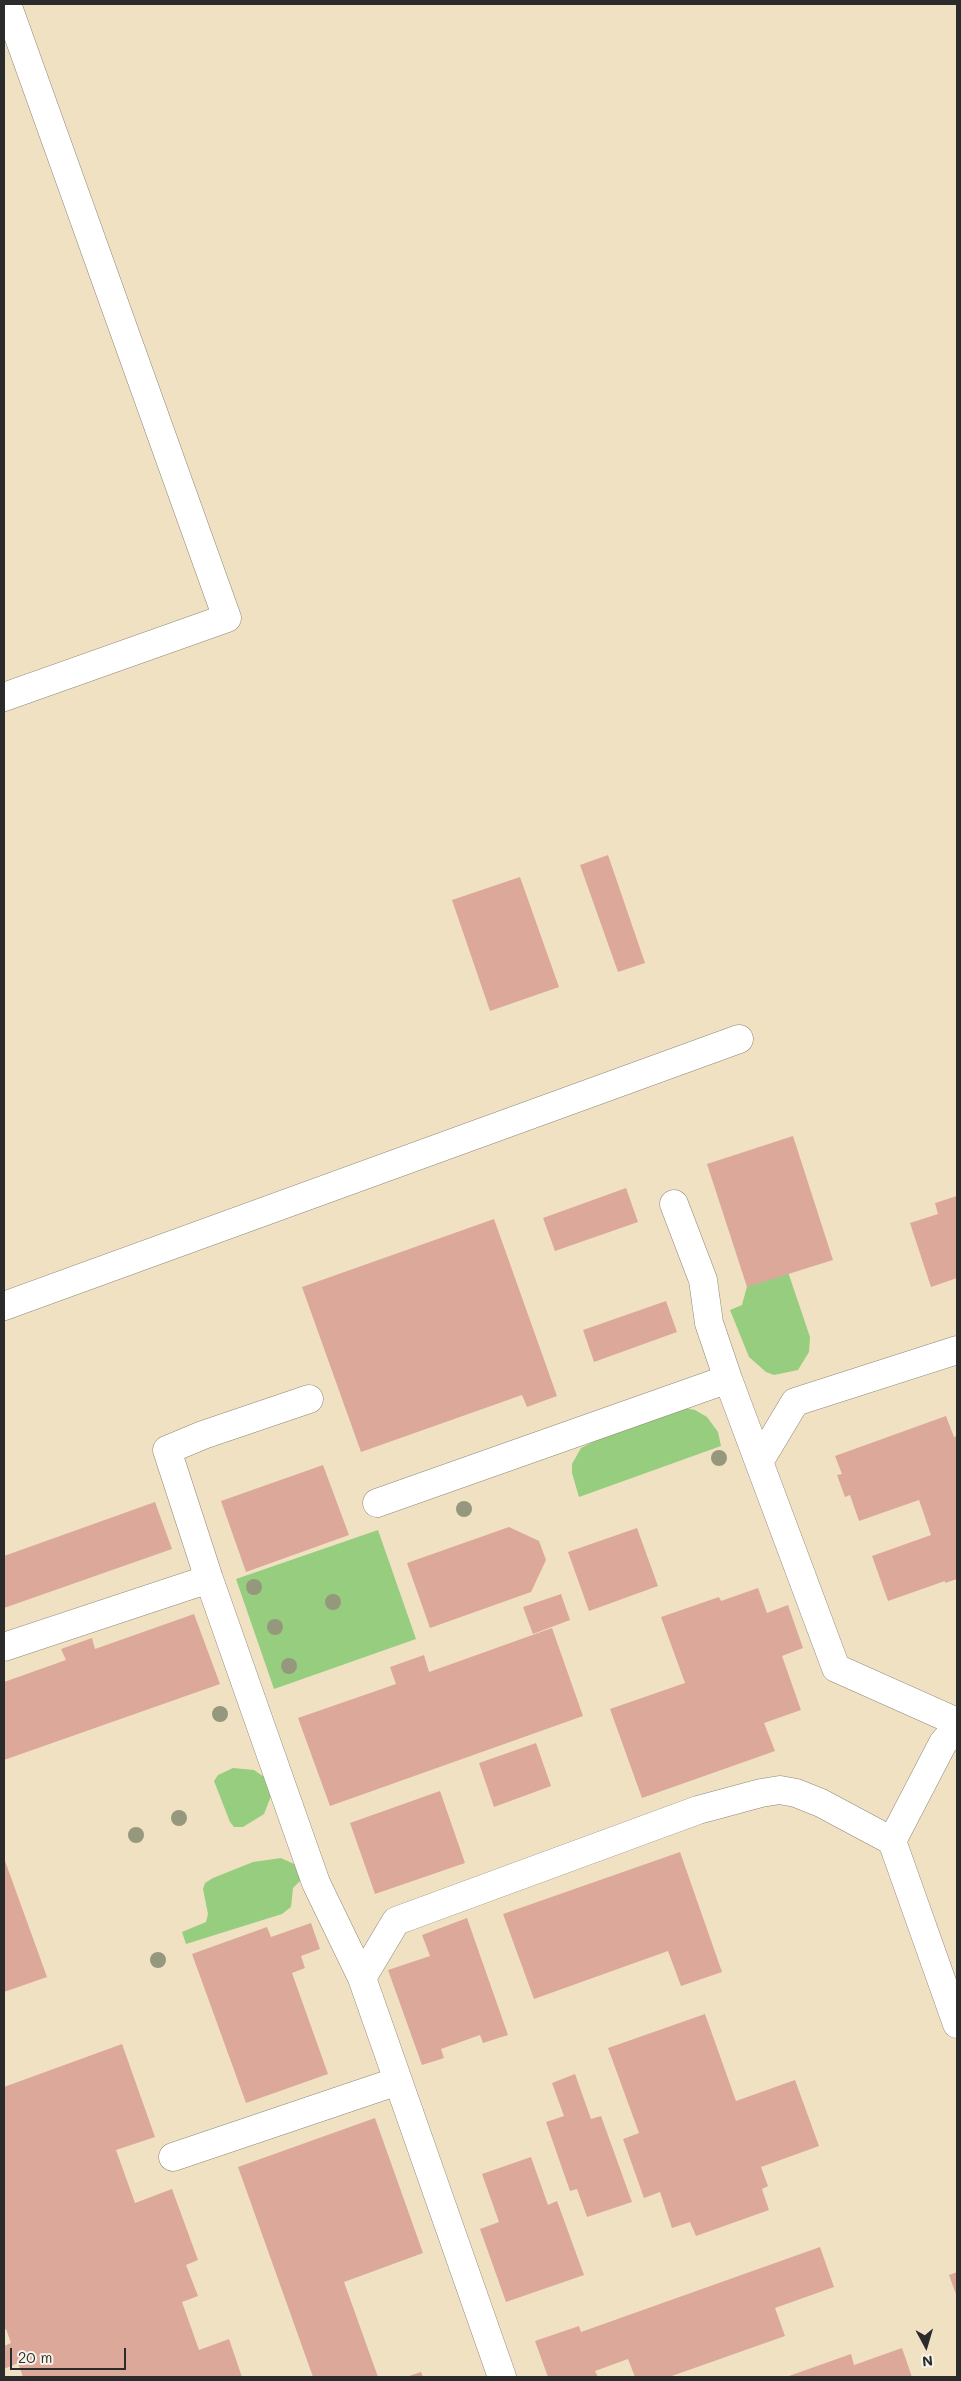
<!DOCTYPE html>
<html>
<head>
<meta charset="utf-8">
<style>
	body { margin:0 }
	#map { position:relative; width:961px; height:2381px; overflow:hidden; background:#f1e1c3; font-family:Mali,sans-serif }
	canvas { display:block }
	.frame { position:absolute; inset:0; border:5px solid #2b2b2b; pointer-events:none }
	.north { position:absolute; left:901px; top:2321px; width:50px; height:50px; -webkit-text-stroke:4px #f7f3e8; paint-order:stroke; rotate:174deg; font-size:14px; font-weight:700; line-height:20px; text-align:center; color:#2b2b2b }
	.north::after { content:''; display:block; margin:auto; width:18px; height:22px; background:#2b2b2b; clip-path:polygon(50% 0,100% 100%,50% 72%,0 100%) }
	.scale { position:absolute; left:10px; top:2348px; width:116px; height:22px; box-sizing:border-box; border:2px solid #2b2b2b; border-top:0; padding-left:6px; font-size:15px; line-height:18px; white-space:nowrap; color:#2b2b2b; -webkit-text-stroke:4px #f7f3e8; paint-order:stroke }
</style>
</head>
<body>
<div id="map">
<canvas width="961" height="2381"></canvas>
<div class="frame"></div>
<div class="north">N</div>
<div class="scale">20 m</div>
</div>
<script>
const g = document.querySelector('canvas').getContext('2d');
g.lineJoin = 'round';
function fillPath(path, color) { g.fillStyle = color; g.fill(path, 'evenodd'); }
const toPath = rows => new Path2D(rows.map(r => 'M' + r).join(''));
function stroke(path, color, width, dash) { g.strokeStyle = color; g.lineWidth = width; g.lineCap = dash ? 'butt' : 'round'; g.setLineDash(dash || []); g.stroke(path); }
const green = toPath([
	[786,1266,810,1337,809,1352,798,1370,774,1375,766,1372,749,1357,730,1310,742,1305,749,1279],
	[686,1408,695,1410,707,1417,718,1432,721,1446,579,1497,572,1473,572,1464,581,1448,607,1435],
	[378,1530,416,1639,274,1689,236,1579],
	[233,1768,254,1770,264,1777,271,1796,264,1814,243,1827,234,1827,230,1822,214,1781,218,1775],
	[281,1858,294,1864,300,1871,302,1879,293,1888,291,1907,282,1914,186,1944,182,1932,206,1922,208,1914,203,1889,205,1883,213,1878,253,1862]
]);
const building = toPath([
	[608,855,645,963,618,972,580,865],
	[520,877,559,987,490,1011,452,900],
	[793,1136,833,1260,747,1287,707,1164],
	[626,1188,638,1222,555,1251,543,1218],
	[957,1196,957,1278,931,1287,910,1223,938,1214,935,1203],
	[494,1219,557,1396,527,1407,522,1395,361,1452,302,1287],
	[666,1301,677,1332,594,1362,583,1330],
	[946,1416,954,1437,957,1436,957,1579,945,1583,945,1581,888,1601,872,1556,931,1535,919,1500,859,1521,850,1495,845,1497,837,1475,842,1474,835,1456],
	[323,1465,349,1535,246,1572,221,1501],
	[155,1502,172,1549,4,1608,4,1556],
	[509,1527,539,1541,546,1560,531,1592,430,1628,407,1563],
	[637,1528,658,1586,589,1611,568,1552],
	[758,1588,767,1613,788,1605,803,1648,782,1656,801,1710,764,1723,775,1751,642,1798,610,1709,685,1683,661,1617,719,1597,721,1601],
	[561,1594,570,1620,533,1634,523,1607],
	[194,1614,220,1684,4,1760,4,1682,66,1660,61,1649,92,1638,95,1649],
	[552,1628,583,1716,330,1806,298,1718,396,1684,390,1667,424,1655,429,1672],
	[536,1743,551,1786,494,1807,479,1763],
	[440,1791,465,1863,375,1894,350,1823],
	[680,1852,722,1972,681,1986,668,1951,534,1999,503,1914],
	[4,1858,47,1977,4,1992],
	[467,1918,508,2035,483,2043,480,2035,441,2049,444,2058,422,2065,388,1970,430,1956,422,1935],
	[311,1923,320,1949,301,1956,305,1968,292,1973,328,2074,246,2103,192,1954,267,1927,271,1937],
	[705,2014,736,2101,795,2080,819,2146,761,2167,768,2186,762,2189,769,2210,696,2236,690,2222,672,2228,660,2192,644,2198,623,2139,639,2133,608,2048],
	[122,2044,155,2137,116,2150,135,2203,172,2189,198,2260,186,2265,198,2296,182,2302,199,2350,229,2339,242,2377,23,2377,18,2363,4,2369,4,2346,11,2343,6,2329,4,2330,4,2087],
	[575,2074,591,2119,601,2116,632,2202,587,2217,577,2189,570,2191,546,2122,564,2116,552,2083],
	[375,2118,423,2253,344,2282,378,2377,313,2377,238,2167],
	[531,2157,548,2205,557,2201,584,2275,506,2302,480,2229,499,2222,482,2174],
	[820,2247,834,2287,775,2308,785,2336,669,2377,635,2377,628,2359,595,2371,598,2377,548,2377,535,2341,579,2326,581,2332],
	[957,2272,957,2297,949,2275],
	[902,2348,912,2377,786,2377,851,2354,854,2365],
	[421,2372,423,2377,406,2377]
]);
const minor = toPath([
	[4,697,227,618,7,4],
	[674,1204,703,1280,709,1323,728,1379],
	[4,1306,739,1039],
	[957,1350,795,1402,759,1462,836,1668,957,1722],
	[309,1399,203,1435,167,1450,209,1579,316,1883,362,1978],
	[377,1503,728,1379,759,1462],
	[4,1647,209,1579],
	[957,1727,943,1743,892,1841,957,2024],
	[173,2157,398,2081],
	[502,2377,362,1978,396,1921,698,1810,761,1793,780,1790,796,1793,821,1803,892,1841]
]);
const trees = [
	[719,1458],
	[464,1509],
	[254,1587],
	[333,1602],
	[275,1627],
	[289,1666],
	[220,1714],
	[179,1818],
	[136,1835],
	[158,1960]
];
fillPath(green, '#96cd7f');
fillPath(building, '#dca89a');
stroke(minor, '#8e8677', 29);
stroke(minor, '#fff', 28);
g.fillStyle = '#96987d';
for (const [x, y] of trees) { g.beginPath(); g.arc(x, y, 8, 0, 2 * Math.PI); g.fill(); }
</script>
</body>
</html>
